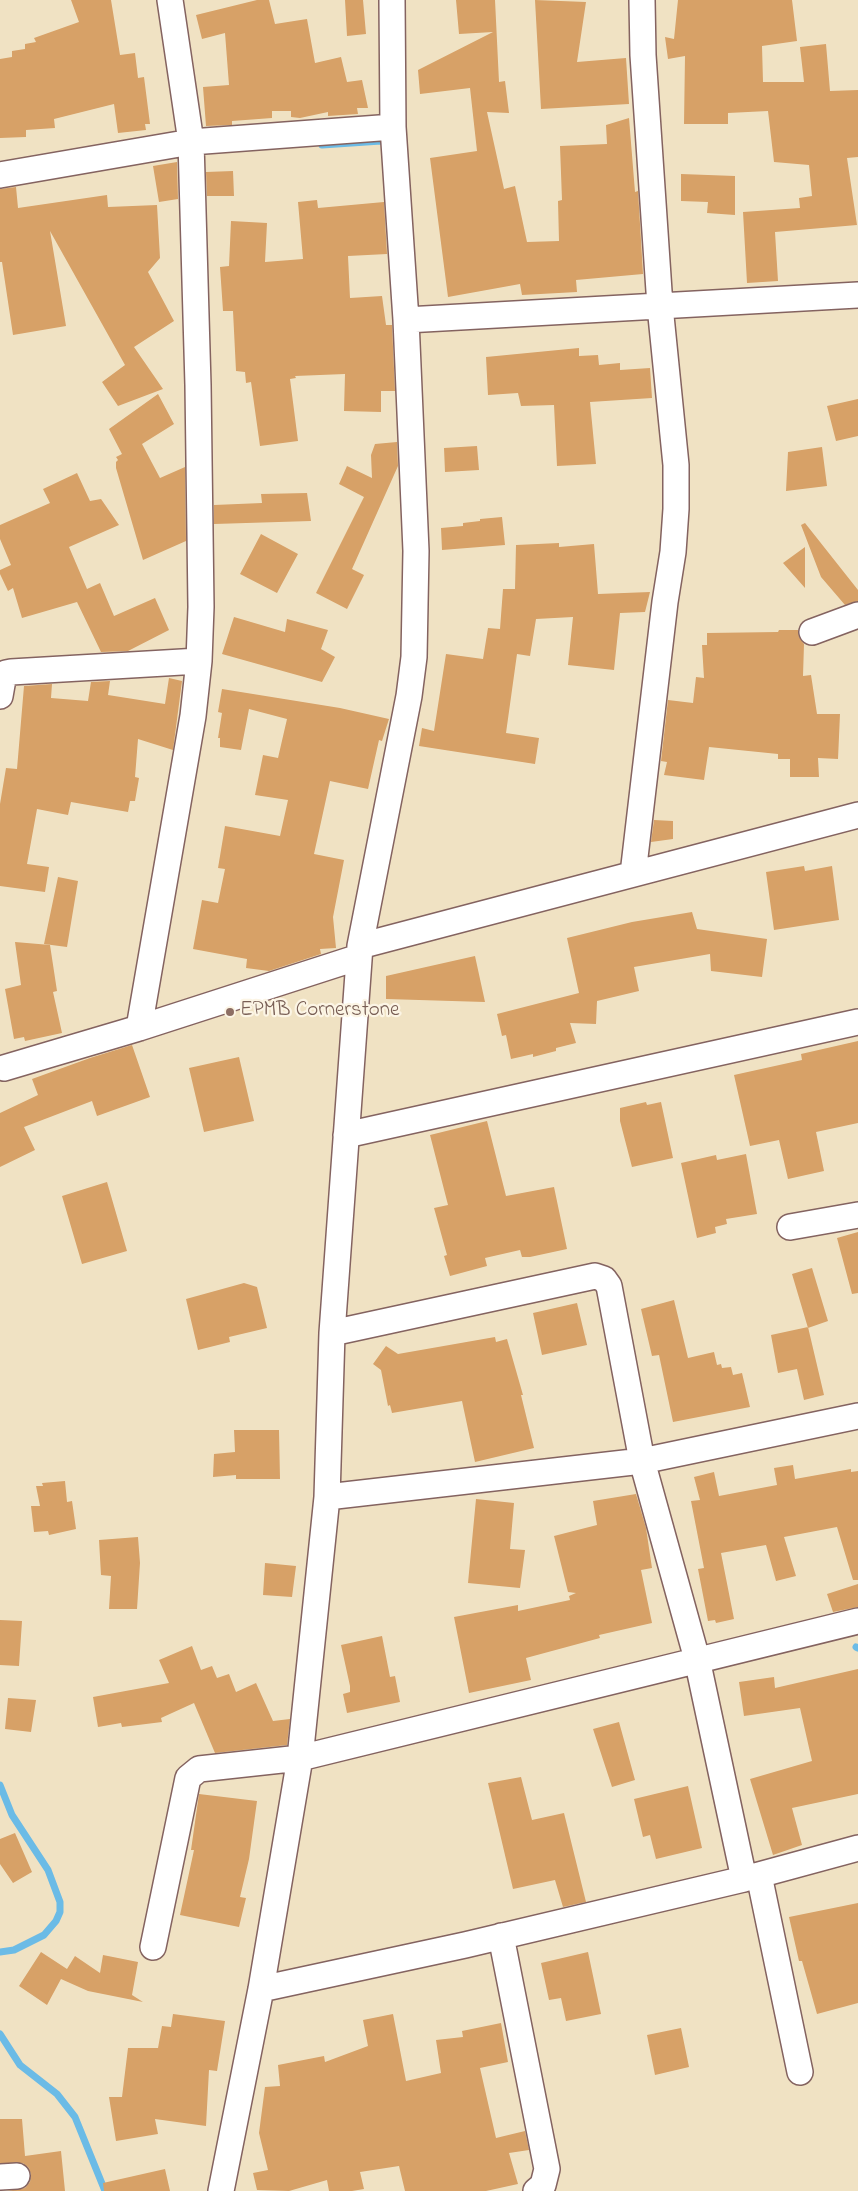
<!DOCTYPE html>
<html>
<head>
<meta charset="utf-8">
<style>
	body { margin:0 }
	canvas { display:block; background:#f0e2c3 }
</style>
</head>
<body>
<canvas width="858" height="2191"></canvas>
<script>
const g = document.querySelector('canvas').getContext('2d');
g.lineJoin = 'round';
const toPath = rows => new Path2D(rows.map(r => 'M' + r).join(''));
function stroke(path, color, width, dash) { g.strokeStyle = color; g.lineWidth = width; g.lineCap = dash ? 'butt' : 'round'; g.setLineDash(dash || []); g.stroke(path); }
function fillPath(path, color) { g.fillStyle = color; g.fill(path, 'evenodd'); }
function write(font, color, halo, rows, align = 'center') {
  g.font = font + ' "Indie Flower",sans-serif'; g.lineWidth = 4.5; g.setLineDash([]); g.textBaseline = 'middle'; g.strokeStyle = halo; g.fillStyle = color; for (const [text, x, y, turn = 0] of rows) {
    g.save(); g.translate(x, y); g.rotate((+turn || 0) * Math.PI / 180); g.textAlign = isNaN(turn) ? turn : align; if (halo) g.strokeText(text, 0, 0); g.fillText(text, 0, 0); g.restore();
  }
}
const stream = toPath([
	[322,145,381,141,389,146],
	[856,1647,858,1648],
	[0,1785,12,1815,48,1870,60,1902,60,1912,56,1921,44,1935,14,1950,0,1952],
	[0,2034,20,2065,57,2094,75,2117,105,2191]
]);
const building = toPath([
	[71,0,111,0,120,55,135,53,138,78,144,77,150,124,145,124,146,130,118,133,114,104,54,119,55,128,26,130,26,137,0,138,0,59,12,57,12,51,25,49,25,44,36,42,34,38,79,22],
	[257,0,269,0,275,24,307,19,315,63,341,57,347,82,362,80,368,108,357,108,358,114,328,116,328,112,300,118,291,117,291,111,272,111,272,118,232,121,232,125,206,126,203,87,229,85,225,33,202,39,196,15],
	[345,0,363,0,366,34,347,36],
	[456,0,495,0,499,82,505,81,509,113,487,112,504,189,515,186,527,242,559,241,558,201,562,200,560,146,607,144,606,125,629,118,635,192,638,191,643,274,576,280,577,292,522,295,520,284,448,297,430,158,477,151,470,88,420,94,418,70,493,32,459,34],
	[535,0,586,2,577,62,626,58,629,104,541,109],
	[678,0,792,0,797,41,762,46,763,82,804,82,800,47,826,44,830,91,858,90,858,157,847,158,857,225,775,232,778,281,747,283,743,212,800,208,799,198,812,196,809,165,774,162,768,111,728,113,728,124,684,124,685,56,668,59,665,37,674,39],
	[177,162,178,199,159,202,153,166],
	[233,171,234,196,207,196,206,172],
	[681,174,735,176,735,215,707,213,708,202,681,201],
	[16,187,18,208,107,195,108,207,157,205,160,258,148,272,174,321,134,347,163,389,118,406,102,382,125,365,50,231,66,326,13,335,2,262,0,262,0,189],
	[317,200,318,208,384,202,387,254,348,256,350,298,382,296,386,325,392,325,395,391,381,391,381,412,344,411,345,374,295,376,296,378,290,379,298,441,260,446,251,382,246,383,245,372,236,371,233,311,223,311,220,267,229,266,231,221,267,223,265,262,303,259,298,202],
	[579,348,579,356,598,355,599,365,620,363,620,370,650,368,652,398,590,402,596,464,557,466,554,405,521,406,518,393,488,395,486,357],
	[158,394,174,424,142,444,160,478,185,467,186,541,143,560,116,468,116,462,118,460,116,457,122,454,109,429],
	[858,399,858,436,836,441,827,406],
	[397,442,398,466,352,569,364,575,347,609,316,593,364,497,339,484,347,466,372,478,371,455,375,444],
	[477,446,479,470,445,472,444,448],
	[822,447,827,486,786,491,788,452],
	[77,473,90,501,101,499,119,525,69,547,87,589,100,583,114,616,155,598,169,630,128,651,101,652,77,602,22,618,13,588,8,591,0,574,0,570,11,565,0,539,0,525,50,503,43,489],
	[307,493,311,521,214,524,214,505,262,503,261,494],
	[502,517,505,545,442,550,441,528,463,526,463,523,480,521,480,519],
	[805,523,858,590,858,601,845,605,821,577,801,525],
	[261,534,298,554,277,593,240,574],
	[559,543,559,547,594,544,598,594,650,592,645,612,620,613,614,670,568,665,573,617,536,619,530,656,517,654,506,733,539,738,535,764,419,746,422,728,434,731,446,654,483,659,488,628,500,629,503,589,515,589,516,545],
	[805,547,805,588,783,563],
	[234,617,285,632,287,619,328,630,321,649,335,657,322,682,222,654],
	[779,630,798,630,799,637,804,644,803,676,811,675,817,714,840,714,838,759,818,758,819,777,790,777,790,759,778,759,778,754,709,747,704,780,664,775,667,762,661,761,668,700,693,703,696,677,704,678,702,645,707,645,707,633,778,632],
	[169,678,182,681,173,750,138,739,135,777,139,778,135,801,130,801,128,812,71,802,68,815,37,809,27,864,49,867,45,892,0,886,0,804,6,768,17,769,24,686,52,684,51,698,88,701,91,682,110,681,108,695,165,704],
	[222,689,340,708,389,719,382,741,379,740,368,789,330,781,314,854,344,860,333,917,336,948,320,949,321,954,269,971,246,968,247,959,193,949,202,900,218,903,225,869,218,868,225,826,280,836,288,800,255,795,263,755,278,758,287,719,249,709,241,750,220,747,220,738,218,738,222,713,218,712],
	[654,820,673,821,673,839,651,842],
	[804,866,805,871,832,866,839,920,774,930,766,872],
	[58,877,78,881,67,947,44,944],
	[692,912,697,929,767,939,762,977,711,971,710,954,634,967,639,991,597,1001,596,1024,570,1023,576,1043,556,1048,556,1051,533,1057,533,1054,511,1059,506,1035,502,1036,497,1014,579,993,567,938,632,922],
	[15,942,50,945,57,991,53,992,62,1033,25,1041,24,1037,14,1039,5,989,21,985],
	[475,956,485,1002,386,999,386,976],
	[858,1041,858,1123,816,1132,824,1171,788,1179,779,1140,750,1146,734,1075,802,1060,801,1054],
	[132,1045,150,1097,97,1116,92,1101,24,1127,35,1150,0,1167,0,1113,38,1095,32,1079,90,1058],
	[239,1057,254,1121,204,1132,189,1068],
	[646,1102,647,1105,661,1102,673,1158,632,1167,620,1121,620,1108],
	[487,1121,506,1196,554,1187,567,1249,530,1257,522,1257,520,1250,485,1258,487,1266,450,1276,444,1256,447,1255,434,1208,448,1205,430,1135],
	[746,1154,757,1214,726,1219,727,1224,715,1227,716,1233,697,1238,681,1163,716,1155,717,1160],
	[107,1182,127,1251,82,1264,62,1196],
	[858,1232,858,1293,852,1294,837,1238],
	[812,1268,828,1321,808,1328,792,1274],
	[244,1283,257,1287,267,1328,229,1337,230,1342,198,1350,186,1299],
	[674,1300,688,1358,714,1352,717,1365,721,1364,722,1368,731,1367,733,1375,742,1373,750,1407,673,1422,659,1355,652,1356,641,1309],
	[577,1303,587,1345,542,1355,533,1313],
	[808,1327,824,1395,804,1400,797,1369,778,1373,771,1335],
	[495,1337,496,1342,507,1339,523,1395,521,1395,534,1448,475,1462,462,1401,392,1413,390,1405,388,1406,381,1370,373,1364,386,1346,398,1354],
	[234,1430,279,1430,280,1479,236,1479,236,1475,213,1477,214,1454,235,1452],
	[793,1465,795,1479,851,1469,851,1472,858,1471,858,1580,853,1580,837,1527,784,1537,796,1576,776,1581,766,1545,721,1553,734,1619,716,1623,715,1620,708,1621,698,1569,704,1568,691,1501,700,1500,694,1477,714,1472,719,1496,777,1485,774,1468],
	[65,1481,67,1502,72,1501,76,1529,49,1535,48,1531,34,1532,31,1506,40,1506,36,1486,43,1486,42,1483],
	[636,1494,646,1528,652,1568,641,1570,652,1623,599,1635,600,1638,526,1658,531,1680,469,1693,454,1617,518,1605,518,1611,570,1600,569,1596,576,1593,568,1592,554,1536,597,1525,593,1501],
	[476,1499,514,1503,510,1549,525,1550,520,1588,468,1583],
	[138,1537,140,1563,137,1609,109,1609,111,1576,101,1575,99,1540],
	[265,1563,296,1566,292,1597,263,1595],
	[858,1584,858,1607,833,1612,827,1594],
	[0,1620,22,1621,19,1666,0,1665],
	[382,1636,390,1677,395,1676,400,1702,347,1713,343,1694,350,1692,350,1686,341,1645],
	[192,1646,201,1670,212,1666,217,1678,229,1674,236,1692,256,1683,273,1721,290,1719,287,1745,215,1753,194,1703,161,1718,162,1722,122,1727,121,1723,98,1727,93,1697,169,1683,159,1660],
	[858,1669,858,1794,792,1808,802,1845,773,1855,750,1779,812,1761,800,1708,744,1716,739,1682,774,1677,775,1688],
	[8,1698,36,1700,31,1732,5,1729],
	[619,1722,635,1780,612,1787,593,1729],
	[521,1777,532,1820,564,1813,586,1902,563,1907,555,1880,513,1889,488,1783],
	[688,1786,702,1848,656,1859,650,1835,643,1837,634,1799],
	[199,1794,257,1801,249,1859,240,1897,246,1898,239,1927,180,1915,194,1850,191,1850],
	[15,1833,32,1872,13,1883,0,1864,0,1839],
	[858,1903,858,2003,817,2014,802,1961,799,1961,789,1917],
	[41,1952,67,1969,75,1956,100,1973,103,1955,138,1962,132,1995,143,2002,88,1991,61,1979,47,2005,19,1986],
	[588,1952,601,2014,566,2021,561,1998,549,2000,541,1963],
	[173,2014,225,2021,217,2071,209,2070,206,2126,155,2119,158,2134,116,2141,109,2097,122,2097,128,2048,158,2048,162,2026,171,2027],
	[393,2014,406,2081,441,2073,436,2040,463,2037,462,2031,501,2023,508,2062,480,2068,496,2138,525,2131,529,2150,509,2153,518,2184,486,2191,405,2191,399,2166,360,2172,364,2189,352,2191,329,2191,327,2180,289,2191,257,2190,253,2173,268,2170,259,2133,265,2087,280,2086,278,2065,324,2056,325,2062,368,2046,363,2020],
	[681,2028,689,2067,655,2075,647,2035],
	[0,2119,22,2119,25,2156,61,2151,65,2191,7,2191,25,2188,30,2182,31,2175,29,2168,23,2163,0,2163],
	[165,2169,170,2191,104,2191,103,2183]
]);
const minor = toPath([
	[0,175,191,142,393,127],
	[406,320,858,295],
	[812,632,858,615],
	[0,696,3,679,6,673,11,672,199,661],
	[633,874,665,602,673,552,676,509,676,465,660,306,643,55,642,0],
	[360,946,858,815],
	[139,1028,193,716,199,661,201,607,198,385,191,142,170,0],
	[4,1068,139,1028,359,957],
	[346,1135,858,1022],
	[790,1227,858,1215],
	[332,1333,595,1276,604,1279,609,1286,642,1461,697,1659,744,1879],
	[327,1497,642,1461,858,1416],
	[759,1875,800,2072],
	[501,1936,547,2169,543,2185,536,2191],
	[153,1947,188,1778,199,1769,300,1758,858,1621],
	[261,1989,465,1945,744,1879,858,1848],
	[0,2177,17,2176],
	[221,2191,261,1989,300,1758,327,1497,332,1333,360,946,409,696,414,657,416,551,406,320,393,127,392,0]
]);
const markers = [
	[230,1012,5,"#8d6e63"]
];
const educationNames = [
	["EPMB Cornerstone",240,1012]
];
stroke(stream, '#6bbbe6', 7);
fillPath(building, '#d7a167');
stroke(minor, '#846360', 28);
stroke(minor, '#fff', 25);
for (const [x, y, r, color] of markers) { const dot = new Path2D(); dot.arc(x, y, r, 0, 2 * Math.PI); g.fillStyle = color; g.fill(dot); stroke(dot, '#fcf5e5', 2); }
write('21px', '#785e54', '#fcf5e5', educationNames, 'left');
</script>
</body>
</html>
